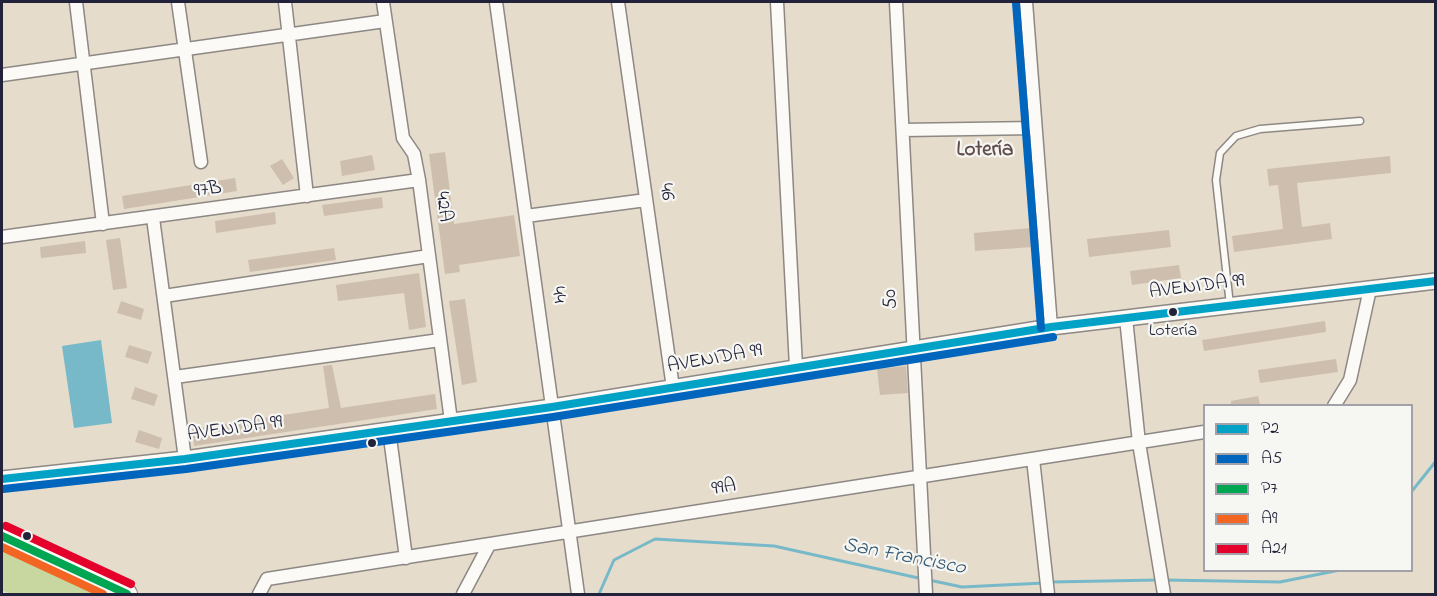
<!DOCTYPE html>
<html>
<head>
<meta charset="utf-8">
<style>
	body { margin:0 }
	#map { position:relative; width:1437px; height:596px; overflow:hidden; background:#e6dccc; font-family:"Indie Flower",sans-serif }
	canvas { display:block }
	.frame { position:absolute; inset:0; border:3px solid #22223b; pointer-events:none }
	.legend { position:absolute; left:1203px; top:404px; width:210px; height:168px; box-sizing:border-box; background:#f6f6f2; border:2px solid #a1a1a9; margin:0; padding:8px 10px; list-style:none; font-size:18px; color:#22223b }
	.legend li { display:flex; align-items:center; gap:12px; height:30px }
	.legend b { width:30px; border:2px solid #a1a1a9 }
</style>
</head>
<body>
<div id="map">
<canvas width="1437" height="596"></canvas>
<div class="frame"></div>
<ul class="legend">
<li><b style="height:8px;background:#02a2c7"></b>P2</li>
<li><b style="height:8px;background:#0065bd"></b>A5</li>
<li><b style="height:8px;background:#00a651"></b>P7</li>
<li><b style="height:8px;background:#f26522"></b>A9</li>
<li><b style="height:8px;background:#e4002b"></b>A21</li>
</ul>
</div>
<script>
const g = document.querySelector('canvas').getContext('2d');
g.lineJoin = 'round';
function fillPath(path, color) { g.fillStyle = color; g.fill(path, 'evenodd'); }
const toPath = rows => new Path2D(rows.map(r => 'M' + r).join(''));
function stroke(path, color, width, dash) { g.strokeStyle = color; g.lineWidth = width; g.lineCap = dash ? 'butt' : 'round'; g.setLineDash(dash || []); g.stroke(path); }
function write(font, color, halo, rows, align = 'center') {
  g.font = font + ' "Indie Flower",sans-serif'; g.lineWidth = 4.5; g.setLineDash([]); g.textBaseline = 'middle'; g.strokeStyle = halo; g.fillStyle = color; for (const [text, x, y, turn = 0] of rows) {
    g.save(); g.translate(x, y); g.rotate((+turn || 0) * Math.PI / 180); g.textAlign = isNaN(turn) ? turn : align; if (halo) g.strokeText(text, 0, 0); g.fillText(text, 0, 0); g.restore();
  }
}
const green = toPath([
	[2,540,114,594,11,594,2,590]
]);
const water = toPath([
	[101,340,112,423,74,428,62,346]
]);
const stream = toPath([
	[1412,491,1436,461],
	[929,580,962,587,1044,583],
	[1165,580,1280,582,1340,570],
	[1051,582,1158,580],
	[599,594,614,560,655,539,774,546,923,579]
]);
const building = toPath([
	[445,152,454,224,514,215,520,256,459,265,460,272,445,274,429,154],
	[372,155,375,170,342,176,340,161],
	[1390,156,1391,173,1297,183,1302,227,1330,223,1332,239,1234,252,1232,236,1283,229,1278,185,1269,186,1267,169],
	[282,159,294,178,283,185,270,166],
	[235,178,237,191,124,209,122,196],
	[382,197,383,208,324,216,322,205],
	[275,212,276,224,216,233,215,221],
	[1031,228,1033,247,975,251,974,233],
	[1169,230,1171,247,1089,257,1087,239],
	[120,238,127,288,113,290,106,240],
	[85,241,86,253,41,258,40,247],
	[334,248,336,260,250,272,248,260],
	[1179,265,1181,278,1132,285,1130,271],
	[419,273,426,327,409,330,404,293,338,301,336,285],
	[465,299,477,382,462,385,449,301],
	[121,301,144,309,141,320,117,313],
	[1325,321,1326,332,1204,351,1202,340],
	[129,345,152,352,148,364,125,357],
	[1336,359,1338,372,1260,383,1258,370],
	[332,365,341,408,435,394,437,409,194,446,192,429,329,408,323,366],
	[906,366,908,393,880,395,877,369],
	[135,387,158,395,154,406,131,399],
	[1258,396,1260,405,1231,405,1231,401],
	[139,430,162,438,159,449,135,442]
]);
const service = toPath([
	[1230,305,1216,180,1220,153,1236,136,1260,129,1360,121]
]);
const minor = toPath([
	[76,2,103,224],
	[178,2,201,162],
	[285,2,307,196],
	[383,2,403,138,414,154,419,180,451,421],
	[496,2,578,594],
	[618,2,673,388],
	[777,2,796,367],
	[896,2,926,594],
	[1026,2,1051,327],
	[2,75,385,21],
	[903,130,1035,128],
	[526,216,646,200],
	[153,218,185,459],
	[2,237,419,180],
	[164,296,429,256],
	[1126,318,1139,443,1164,594],
	[175,377,440,340],
	[1334,406,1350,380,1370,289],
	[389,430,406,558],
	[1033,459,1048,594],
	[259,594,267,579,1204,432],
	[463,594,489,545]
]);
const tertiary = toPath([
	[2,479,185,459,552,407,1051,327,1436,281]
]);
const primary = toPath([
	[2,536,127,594]
]);
const bus1 = toPath([
	[2,479,185,459,552,407,1051,327,1436,281]
]);
const bus2 = toPath([
	[1016,3,1041,328],
	[3,489,186,469,553,417,1053,337]
]);
const bus3 = toPath([
	[2,536,127,594]
]);
const bus4 = toPath([
	[2,547,103,594]
]);
const bus5 = toPath([
	[6,526,131,584]
]);
const markers = [
	[1173,312,5,"#22223b"],
	[372,443,5,"#22223b"],
	[27,536,5,"#22223b"]
];
const busNames = [
	["Lotería",1173,332]
];
const streetNames = [
	["97B",208,191,-8],
	["46",665,192,82],
	["42A",442,207,83],
	["AVENIDA 99",1197,288,-7],
	["44",557,295,82],
	["50",892,299,-93],
	["AVENIDA 99",715,360,-10],
	["AVENIDA 99",235,430,-8],
	["99A",724,489,-9]
];
const neighbourhoodNames = [
	["Lotería",985,152]
];
const waterNames = [
	["San Francisco",904,558,11]
];
fillPath(green, '#c8d7a0');
fillPath(water, '#77b9c8');
stroke(stream, '#77b9c8', 3);
fillPath(building, '#cebeae');
stroke(service, '#8d8884', 9);
stroke(minor, '#8d8884', 15);
stroke(tertiary, '#8d8884', 18);
stroke(primary, '#8d8884', 22);
stroke(service, '#fbfaf7', 6);
stroke(minor, '#fbfaf7', 12);
stroke(tertiary, '#fbfaf7', 15);
stroke(primary, '#fbfaf7', 20);
stroke(bus1, '#02a2c7', 8);
stroke(bus2, '#0065bd', 8);
stroke(bus3, '#00a651', 8);
stroke(bus4, '#f26522', 8);
stroke(bus5, '#e4002b', 8);
for (const [x, y, r, color] of markers) { const dot = new Path2D(); dot.arc(x, y, r, 0, 2 * Math.PI); g.fillStyle = color; g.fill(dot); stroke(dot, '#f6f6f2', 2); }
write('18px', '#22223b', '#f6f6f2', busNames);
write('20px', '#22223b', '#f6f6f2', streetNames);
write('bold 21px', '#634e4f', '#f6f6f2', neighbourhoodNames);
write('italic 21px', '#315873', '#f6f6f2', waterNames);
</script>
</body>
</html>
